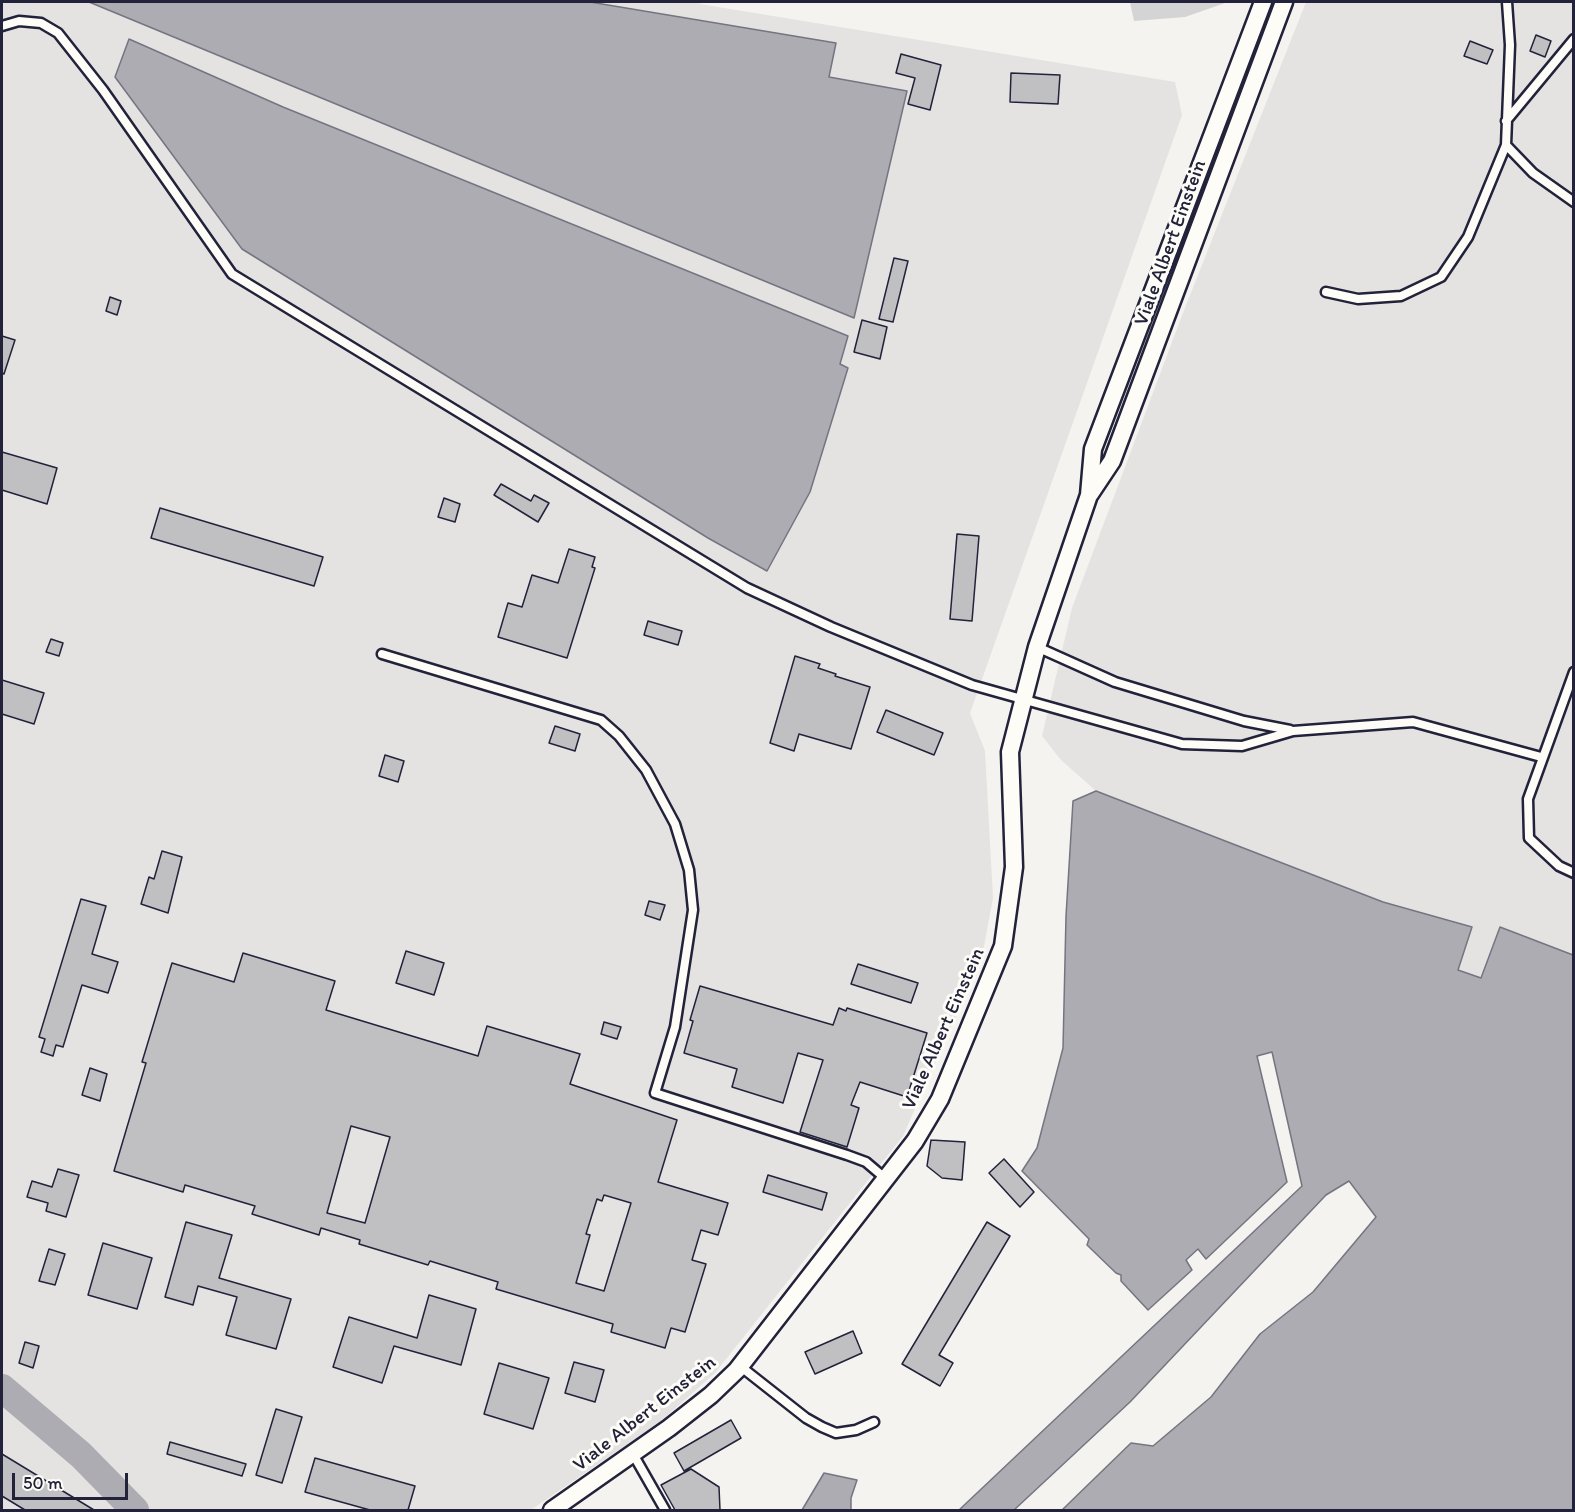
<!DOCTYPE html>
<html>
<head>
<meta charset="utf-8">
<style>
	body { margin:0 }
	#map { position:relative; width:1575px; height:1512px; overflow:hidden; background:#f4f3ef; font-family:Itim,sans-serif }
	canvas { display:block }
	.frame { position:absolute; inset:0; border:3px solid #22223b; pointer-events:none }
	.scale { position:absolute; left:12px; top:1473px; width:116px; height:27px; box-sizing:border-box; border:3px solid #22223b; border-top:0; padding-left:8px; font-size:18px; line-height:21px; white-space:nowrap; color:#22223b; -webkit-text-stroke:4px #fdfcf7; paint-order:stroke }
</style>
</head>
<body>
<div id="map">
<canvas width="1575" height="1512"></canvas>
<div class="frame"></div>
<div class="scale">50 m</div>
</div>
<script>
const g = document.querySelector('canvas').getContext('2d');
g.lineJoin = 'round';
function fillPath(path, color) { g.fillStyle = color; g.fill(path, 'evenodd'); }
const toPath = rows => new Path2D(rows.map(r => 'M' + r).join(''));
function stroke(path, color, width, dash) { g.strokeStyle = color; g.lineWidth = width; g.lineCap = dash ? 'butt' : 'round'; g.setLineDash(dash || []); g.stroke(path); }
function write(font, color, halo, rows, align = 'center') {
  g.font = font + ' Itim,sans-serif'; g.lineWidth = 6; g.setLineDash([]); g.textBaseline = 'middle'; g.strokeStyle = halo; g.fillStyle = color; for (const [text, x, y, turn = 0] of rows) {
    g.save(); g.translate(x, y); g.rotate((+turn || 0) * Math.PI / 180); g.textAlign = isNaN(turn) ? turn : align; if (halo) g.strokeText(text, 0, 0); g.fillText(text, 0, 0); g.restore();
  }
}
const built = toPath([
	[2,2,700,2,700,4,1175,82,1182,115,970,713,985,751,993,898,982,957,903,1136,715,1373,661,1421,531,1510,2,1510],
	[1306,2,1573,2,1573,955,1500,927,1481,978,1457,970,1472,927,1383,902,1096,791,1061,760,1042,736,1072,608,1181,318]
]);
const green = toPath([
	[1130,2,1228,2,1185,17,1134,21]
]);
const water = toPath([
	[89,2,590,2,836,43,829,77,907,91,854,318,89,2],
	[129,39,283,107,848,336,840,364,848,368,810,492,767,571,708,538,242,249,115,77,129,39],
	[1096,791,1383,902,1472,927,1458,970,1481,978,1500,927,1573,955,1573,1510,1062,1510,1131,1443,1153,1446,1211,1397,1260,1334,1313,1292,1376,1217,1349,1181,1326,1195,1130,1402,1014,1510,959,1510,1302,1186,1272,1052,1257,1056,1287,1182,1206,1259,1198,1249,1186,1260,1192,1270,1148,1310,1121,1281,1121,1275,1116,1273,1087,1245,1089,1239,1022,1171,1037,1148,1063,1048,1066,916,1073,801,1096,791],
	[824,1473,857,1480,851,1498,851,1510,802,1510,824,1473]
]);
const river = toPath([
	[2,1388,81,1455,135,1510]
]);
const building = toPath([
	[1536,35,1551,41,1545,57,1530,51,1536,35],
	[1470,41,1493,50,1487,64,1464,56,1470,41],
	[901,54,941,65,930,110,908,104,915,78,896,73,901,54],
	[1011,73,1060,75,1058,104,1010,102,1011,73],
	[894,258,908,261,893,322,879,319,894,258],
	[110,297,121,301,117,315,106,311,110,297],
	[862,320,887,327,880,359,854,352,862,320],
	[2,336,15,340,4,374,2,373,2,336],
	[2,452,57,468,47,504,2,490,2,452],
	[501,484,531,501,534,495,549,503,538,522,494,495,501,484],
	[444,498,460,504,455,522,438,517,444,498],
	[160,508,323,557,314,586,151,538,160,508],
	[957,534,979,536,972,621,950,619,957,534],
	[569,549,595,557,592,567,595,568,567,658,498,637,508,603,522,607,532,575,558,583,569,549],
	[648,621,682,631,678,645,644,635,648,621],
	[51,639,63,643,59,656,46,652,51,639],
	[795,656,820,664,818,668,836,674,835,676,870,687,851,749,799,734,794,751,770,743,795,656],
	[2,680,44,693,34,724,2,714,2,680],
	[886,710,943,733,934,755,877,732,886,710],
	[555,726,580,734,575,751,549,743,555,726],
	[385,755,404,761,398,782,379,776,385,755],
	[162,851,182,857,168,913,141,904,149,877,154,879,162,851],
	[81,899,106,906,92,954,118,962,108,993,82,985,63,1047,56,1045,53,1056,41,1052,45,1039,39,1037,81,899],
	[649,901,665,905,660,920,645,915,649,901],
	[406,951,444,963,434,995,396,983,406,951],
	[243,953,335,981,326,1010,478,1056,487,1026,580,1054,570,1084,677,1120,658,1182,728,1203,718,1235,701,1230,692,1260,706,1264,685,1332,671,1328,665,1348,611,1332,613,1324,496,1289,498,1282,430,1261,428,1265,359,1244,360,1240,321,1228,319,1235,252,1214,255,1206,185,1185,183,1192,114,1171,146,1063,142,1062,172,963,234,982,243,953],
	[351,1126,390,1137,365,1223,327,1213,351,1126],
	[604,1195,631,1203,604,1291,576,1283,590,1235,586,1234,597,1199,602,1201,604,1195],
	[858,964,918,983,911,1003,851,984,858,964],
	[700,986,833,1025,839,1008,846,1011,847,1008,927,1033,907,1097,860,1082,851,1105,859,1108,847,1147,800,1132,823,1060,798,1053,783,1103,732,1087,737,1069,684,1053,693,1021,690,1020,700,986],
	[604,1022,621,1027,617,1039,601,1034,604,1022],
	[90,1068,107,1074,100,1101,82,1095,90,1068],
	[931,1140,965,1142,962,1180,942,1178,927,1166,931,1140],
	[1004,1159,1034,1192,1020,1207,989,1173,1004,1159],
	[58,1169,79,1175,66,1217,46,1211,48,1203,27,1197,32,1181,52,1187,58,1169],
	[768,1175,827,1193,822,1210,763,1192,768,1175],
	[186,1222,232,1235,219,1278,291,1299,276,1349,226,1335,237,1297,198,1286,193,1305,165,1297,186,1222],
	[987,1222,1010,1236,939,1355,953,1363,940,1386,902,1364,987,1222],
	[103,1243,152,1258,137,1309,88,1295,103,1243],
	[49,1249,65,1254,55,1285,39,1281,49,1249],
	[429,1295,476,1309,461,1365,394,1346,382,1383,333,1367,349,1317,417,1338,429,1295],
	[853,1331,862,1353,815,1374,805,1352,853,1331],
	[25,1342,39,1346,33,1368,19,1363,25,1342],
	[574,1362,604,1370,595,1402,565,1393,574,1362],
	[499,1363,549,1378,533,1429,484,1414,499,1363],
	[276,1409,302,1417,282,1483,256,1475,276,1409],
	[731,1420,741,1438,684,1471,674,1453,731,1420],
	[170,1442,246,1464,242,1476,167,1454,170,1442],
	[2,1454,94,1510,25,1510,2,1496,2,1454],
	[315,1458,415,1486,408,1510,370,1510,305,1492,315,1458],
	[691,1469,719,1487,720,1510,675,1510,661,1485,691,1469]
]);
const service = toPath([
	[2,26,19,21,41,23,58,33,103,90,232,274,747,588,831,627,972,685,1182,744,1242,746,1293,731,1413,722,1541,757],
	[1506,121,1574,39],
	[1506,145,1533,173,1574,202],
	[1326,292,1358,299,1401,296,1441,277,1468,237,1506,145,1510,45,1507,2],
	[1037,647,1115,682,1244,721,1290,730],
	[382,654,601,720,619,736,646,770,675,824,689,870,693,910,675,1027,655,1093,847,1155,866,1162,886,1179],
	[1574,672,1528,799,1529,838,1559,866,1574,873],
	[740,1366,806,1418,822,1427,836,1433,856,1430,874,1422],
	[633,1454,665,1510]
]);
const minor = toPath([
	[1090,494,1112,461,1284,2],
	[552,1510,669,1428,711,1395,737,1370,915,1141,940,1099,1003,946,1014,867,1010,752,1037,647,1089,495,1093,449,1263,2]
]);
const streetNames = [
	["Viale Albert Einstein",1171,243,-70],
	["Viale Albert Einstein",944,1029,-66],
	["Viale Albert Einstein",645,1414,-38]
];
fillPath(built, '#e4e3e2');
fillPath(green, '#d5d4d5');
fillPath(water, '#acacb2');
stroke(water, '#757582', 1.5);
stroke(river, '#acacb2', 28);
fillPath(building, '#c0bfc2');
stroke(building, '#22223b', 1.5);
stroke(service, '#22223b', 13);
stroke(minor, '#22223b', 21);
stroke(service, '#fdfcf7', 8);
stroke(minor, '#fdfcf7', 16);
write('20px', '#22223b', '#fdfcf7', streetNames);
</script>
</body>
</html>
